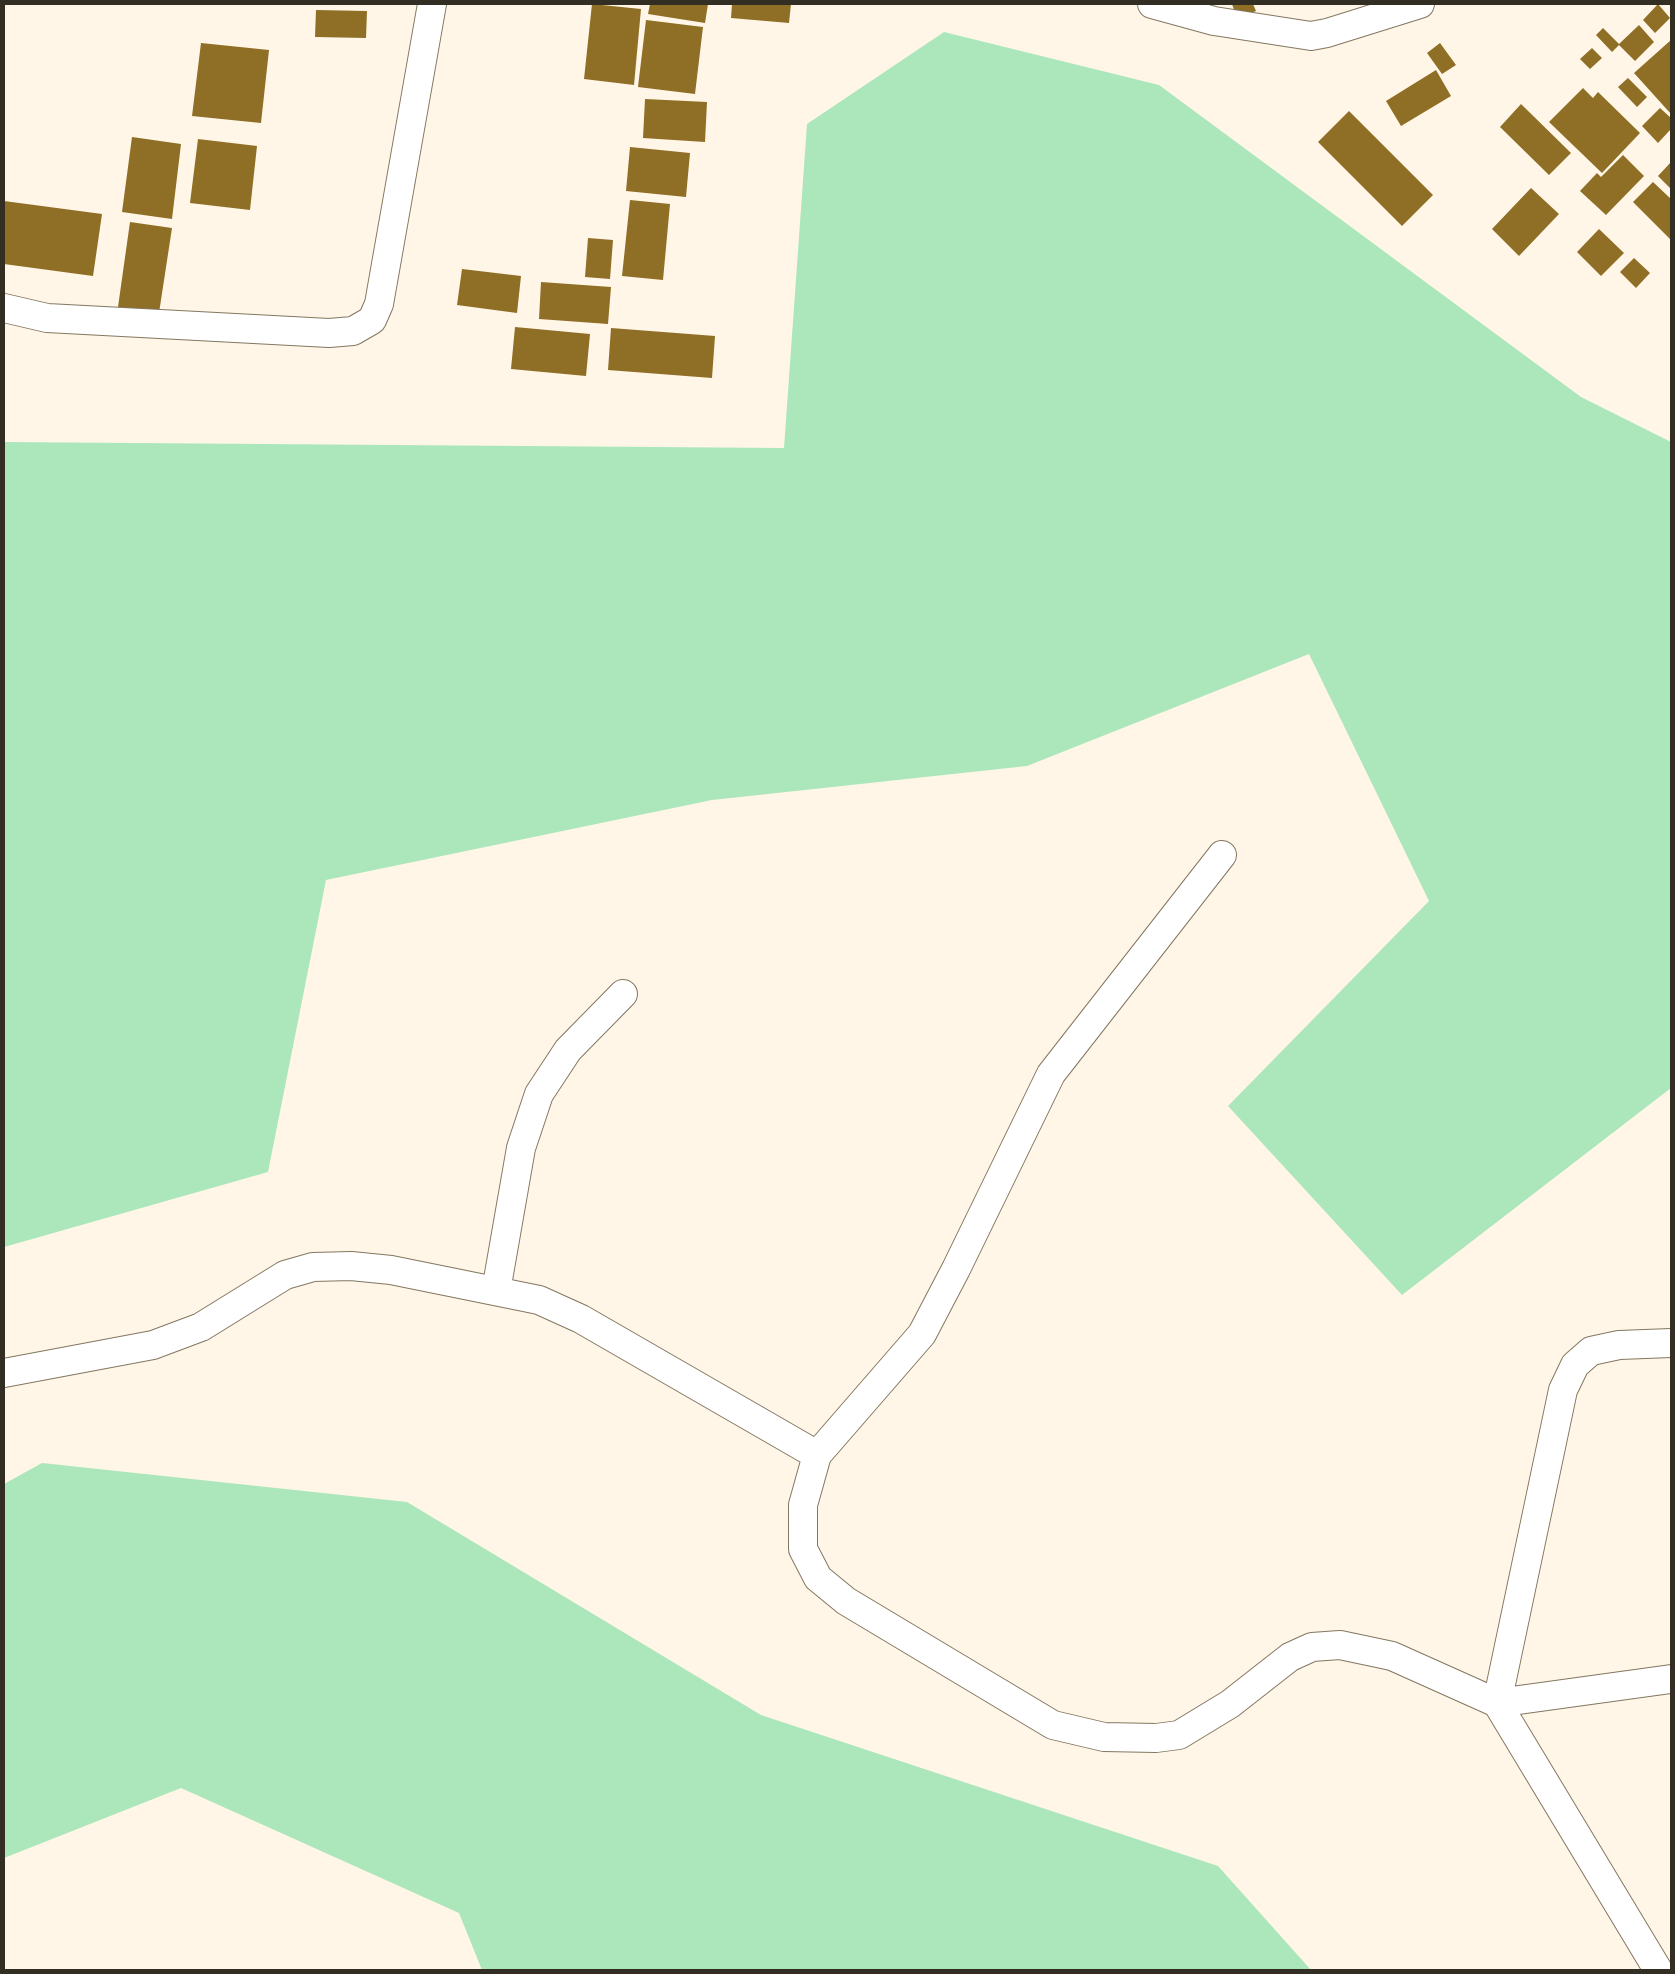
<!DOCTYPE html>
<html>
<head>
<meta charset="utf-8">
<style>
	body { margin:0 }
	#map { position:relative; width:1675px; height:1974px; overflow:hidden; background:#fff6e7; font-family:"Zilla Slab",serif }
	canvas { display:block }
	.frame { position:absolute; inset:0; border:5px solid #332e24; pointer-events:none }
</style>
</head>
<body>
<div id="map">
<canvas width="1675" height="1974"></canvas>
<div class="frame"></div>
</div>
<script>
const g = document.querySelector('canvas').getContext('2d');
g.lineJoin = 'round';
function fillPath(path, color) { g.fillStyle = color; g.fill(path, 'evenodd'); }
const toPath = rows => new Path2D(rows.map(r => 'M' + r).join(''));
function stroke(path, color, width, dash) { g.strokeStyle = color; g.lineWidth = width; g.lineCap = dash ? 'butt' : 'round'; g.setLineDash(dash || []); g.stroke(path); }
const green = toPath([
	[944,32,1159,85,1581,397,1671,442,1671,1088,1402,1295,1228,1106,1429,901,1309,654,1027,766,712,800,326,880,268,1172,4,1247,4,442,784,448,807,124],
	[42,1463,407,1502,761,1715,1218,1866,1311,1970,482,1970,459,1913,181,1788,4,1858,4,1484]
]);
const building = toPath([
	[592,4,641,9,634,85,584,79],
	[650,4,708,4,705,23,648,14],
	[732,4,791,4,789,23,731,18],
	[1232,4,1253,4,1256,11,1237,18],
	[1658,4,1670,18,1655,33,1643,20],
	[316,10,367,11,366,38,315,37],
	[646,20,703,27,695,94,638,87],
	[1639,25,1654,42,1635,61,1619,45,1612,52,1596,35,1603,28,1619,44],
	[1671,40,1671,114,1634,73],
	[201,43,269,50,261,123,192,116],
	[1440,43,1456,65,1442,74,1427,53],
	[1592,48,1602,58,1590,69,1580,59],
	[1436,70,1451,96,1401,126,1386,101],
	[1628,78,1647,97,1637,107,1618,87],
	[1583,88,1593,98,1598,92,1640,133,1602,173,1549,122],
	[645,99,707,102,705,142,643,138],
	[1521,104,1571,153,1549,175,1500,127],
	[1660,108,1671,118,1671,129,1658,143,1642,126],
	[1349,111,1433,195,1402,226,1318,142],
	[132,137,181,144,172,219,122,212],
	[198,139,257,146,250,210,190,203],
	[630,147,690,153,686,197,626,191],
	[1623,155,1644,176,1606,215,1580,191,1597,173,1601,177],
	[1671,162,1671,189,1658,176],
	[1653,182,1671,199,1671,240,1633,202],
	[1531,188,1559,214,1519,256,1492,229],
	[630,200,670,204,663,280,622,276],
	[4,201,102,214,93,276,4,264],
	[130,222,172,228,159,313,118,307],
	[1599,229,1624,253,1601,276,1577,252],
	[588,238,613,240,610,279,585,277],
	[1634,258,1650,273,1636,288,1620,272],
	[462,269,521,276,517,313,457,305],
	[541,282,611,287,608,324,539,319],
	[515,327,590,334,586,376,511,369],
	[611,328,715,336,712,378,608,370]
]);
const minor = toPath([
	[1152,4,1214,21,1311,36,1327,33,1420,4],
	[4,308,47,318,329,333,353,331,372,320,379,304,432,4],
	[1222,855,1051,1074,956,1269,922,1334,817,1455,803,1505,803,1549,818,1578,846,1601,1053,1725,1104,1737,1156,1738,1179,1735,1230,1704,1290,1657,1312,1647,1340,1645,1392,1656,1497,1703,1671,1679],
	[496,1291,521,1148,539,1094,568,1050,623,994],
	[4,1373,153,1345,201,1327,285,1275,313,1267,351,1266,391,1270,539,1300,581,1319,817,1455],
	[1658,1970,1497,1703,1563,1390,1575,1365,1591,1351,1619,1345,1671,1343]
]);
fillPath(green, '#ace6bb');
fillPath(building, '#8f6e26');
stroke(minor, '#837760', 30);
stroke(minor, '#fff', 28);
</script>
</body>
</html>
